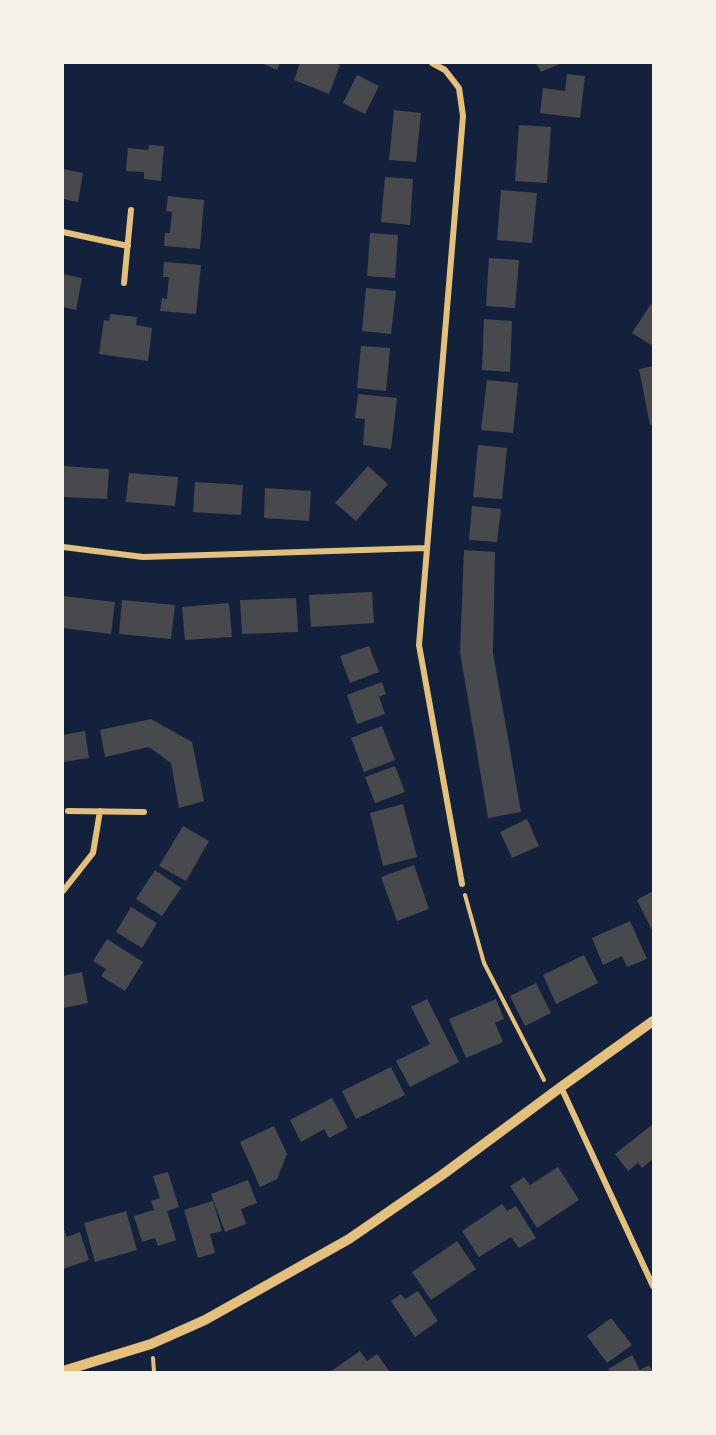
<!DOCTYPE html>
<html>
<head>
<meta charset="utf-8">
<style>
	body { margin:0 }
	#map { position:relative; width:716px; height:1435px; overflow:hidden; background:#14213d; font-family:"Golos Text",sans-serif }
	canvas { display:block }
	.frame { position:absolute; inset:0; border:64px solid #f6f1e7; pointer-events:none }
</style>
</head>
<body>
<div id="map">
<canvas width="716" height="1435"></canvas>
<div class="frame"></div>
</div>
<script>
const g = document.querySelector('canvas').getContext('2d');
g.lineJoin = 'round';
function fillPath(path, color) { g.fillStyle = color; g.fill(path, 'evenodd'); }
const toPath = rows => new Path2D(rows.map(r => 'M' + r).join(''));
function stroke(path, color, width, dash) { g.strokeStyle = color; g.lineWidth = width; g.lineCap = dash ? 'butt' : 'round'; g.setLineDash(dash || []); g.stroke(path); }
const building = toPath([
	[261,63,280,63,277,70],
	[300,63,334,63,340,65,329,94,294,80],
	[536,63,562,63,541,72],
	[567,74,585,76,580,118,540,113,543,88,565,91],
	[357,75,379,86,365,114,343,103],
	[394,110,421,113,416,162,389,160],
	[519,125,551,127,547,183,515,181],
	[149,145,164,146,161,181,144,179,144,172,126,171,128,148,148,150],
	[63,169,83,173,78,202,63,199],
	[385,177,413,179,410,225,381,222],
	[501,190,537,193,532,243,497,240],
	[168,196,204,200,200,249,164,246,165,233,170,233,172,212,166,211],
	[370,233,398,235,395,278,367,276],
	[489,258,519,260,515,308,486,306],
	[164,262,201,265,196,314,160,311,162,298,167,299,169,277,163,277],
	[63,274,82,278,76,310,63,307],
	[366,288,396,291,391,334,362,331],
	[651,304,653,305,653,341,651,345,632,333],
	[110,314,137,317,136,325,152,328,148,361,99,354,104,320,109,321],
	[484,319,512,321,510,372,482,370],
	[361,346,390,348,386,391,357,388],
	[653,366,653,424,650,425,639,369],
	[487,380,518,383,513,433,481,430],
	[358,394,397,398,391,449,363,445,365,419,355,418],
	[478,445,507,448,502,499,473,497],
	[63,466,109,469,107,499,63,497],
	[368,466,388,484,356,521,335,503],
	[129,473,178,477,175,506,126,502],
	[195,482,243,485,241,515,193,512],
	[265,488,311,491,309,521,264,518],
	[472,506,501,509,497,542,469,540],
	[464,550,495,552,493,653,521,812,488,818,460,652],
	[372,592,374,623,311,627,309,595],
	[63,596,115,602,111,634,63,628],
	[296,598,298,632,242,634,240,600],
	[122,600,175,605,171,639,119,634],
	[229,603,232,637,185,640,182,607],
	[369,646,379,672,350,683,340,656],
	[382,682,386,694,379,697,385,714,357,724,347,695],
	[151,719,192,742,204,801,179,808,171,763,149,747,105,757,100,730],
	[382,726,395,760,364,772,351,738],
	[85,731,89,758,63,762,63,735],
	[395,766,405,792,375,803,365,777],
	[403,804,417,857,383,866,370,813],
	[527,819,539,846,512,858,500,832],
	[183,826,209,841,186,881,159,866],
	[414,865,429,909,397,921,381,877],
	[155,870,181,888,162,916,136,899],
	[653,891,653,932,637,900],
	[131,907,157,923,142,948,116,932],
	[630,921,647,959,627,967,622,956,603,965,592,938],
	[107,939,143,962,125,991,101,976,106,969,93,961],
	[584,955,598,983,556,1004,543,975],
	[82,972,88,1003,63,1008,63,976],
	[536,983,551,1013,525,1026,510,996],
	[427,999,459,1062,410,1087,396,1061,430,1044,411,1007],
	[496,999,504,1019,495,1023,503,1042,466,1058,449,1019],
	[391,1067,405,1095,356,1119,342,1091],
	[332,1098,348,1128,329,1138,324,1129,301,1142,290,1120],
	[653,1124,653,1159,642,1168,638,1163,628,1171,615,1154],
	[274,1126,287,1154,277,1179,260,1187,240,1142],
	[558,1167,579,1200,537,1228,510,1186,524,1177,530,1185],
	[168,1172,179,1207,167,1211,176,1240,158,1246,155,1238,142,1242,134,1216,154,1210,151,1201,160,1198,153,1176],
	[248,1180,257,1203,241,1209,246,1224,225,1232,211,1194],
	[213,1201,222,1231,210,1234,215,1253,198,1258,184,1210],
	[502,1204,507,1211,516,1206,536,1238,519,1248,511,1237,479,1257,462,1231],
	[126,1211,137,1250,95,1262,84,1223],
	[63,1227,67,1237,80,1232,89,1260,63,1269],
	[457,1241,476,1269,431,1300,412,1272],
	[418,1291,438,1321,415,1337,391,1301,401,1294,405,1299],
	[611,1318,632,1345,607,1363,587,1336],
	[360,1351,367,1361,377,1354,390,1372,330,1372],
	[632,1355,640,1370,649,1365,653,1372,610,1372,608,1369]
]);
const path = toPath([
	[465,895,484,963,544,1080],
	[153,1358,154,1372]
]);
const minor = toPath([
	[432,63,445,70,459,88,463,116,419,645,462,884],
	[63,232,128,246],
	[124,283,131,210],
	[63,547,143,557,426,548],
	[68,811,144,812],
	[63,891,93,853,100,811],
	[561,1087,653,1286]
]);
const tertiary = toPath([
	[63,1371,151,1344,205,1320,349,1239,442,1175,561,1087,653,1021]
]);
fillPath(building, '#48494c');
stroke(path, '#e5c07b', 4);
stroke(minor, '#e5c07b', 6);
stroke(tertiary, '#e5c07b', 10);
</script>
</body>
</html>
